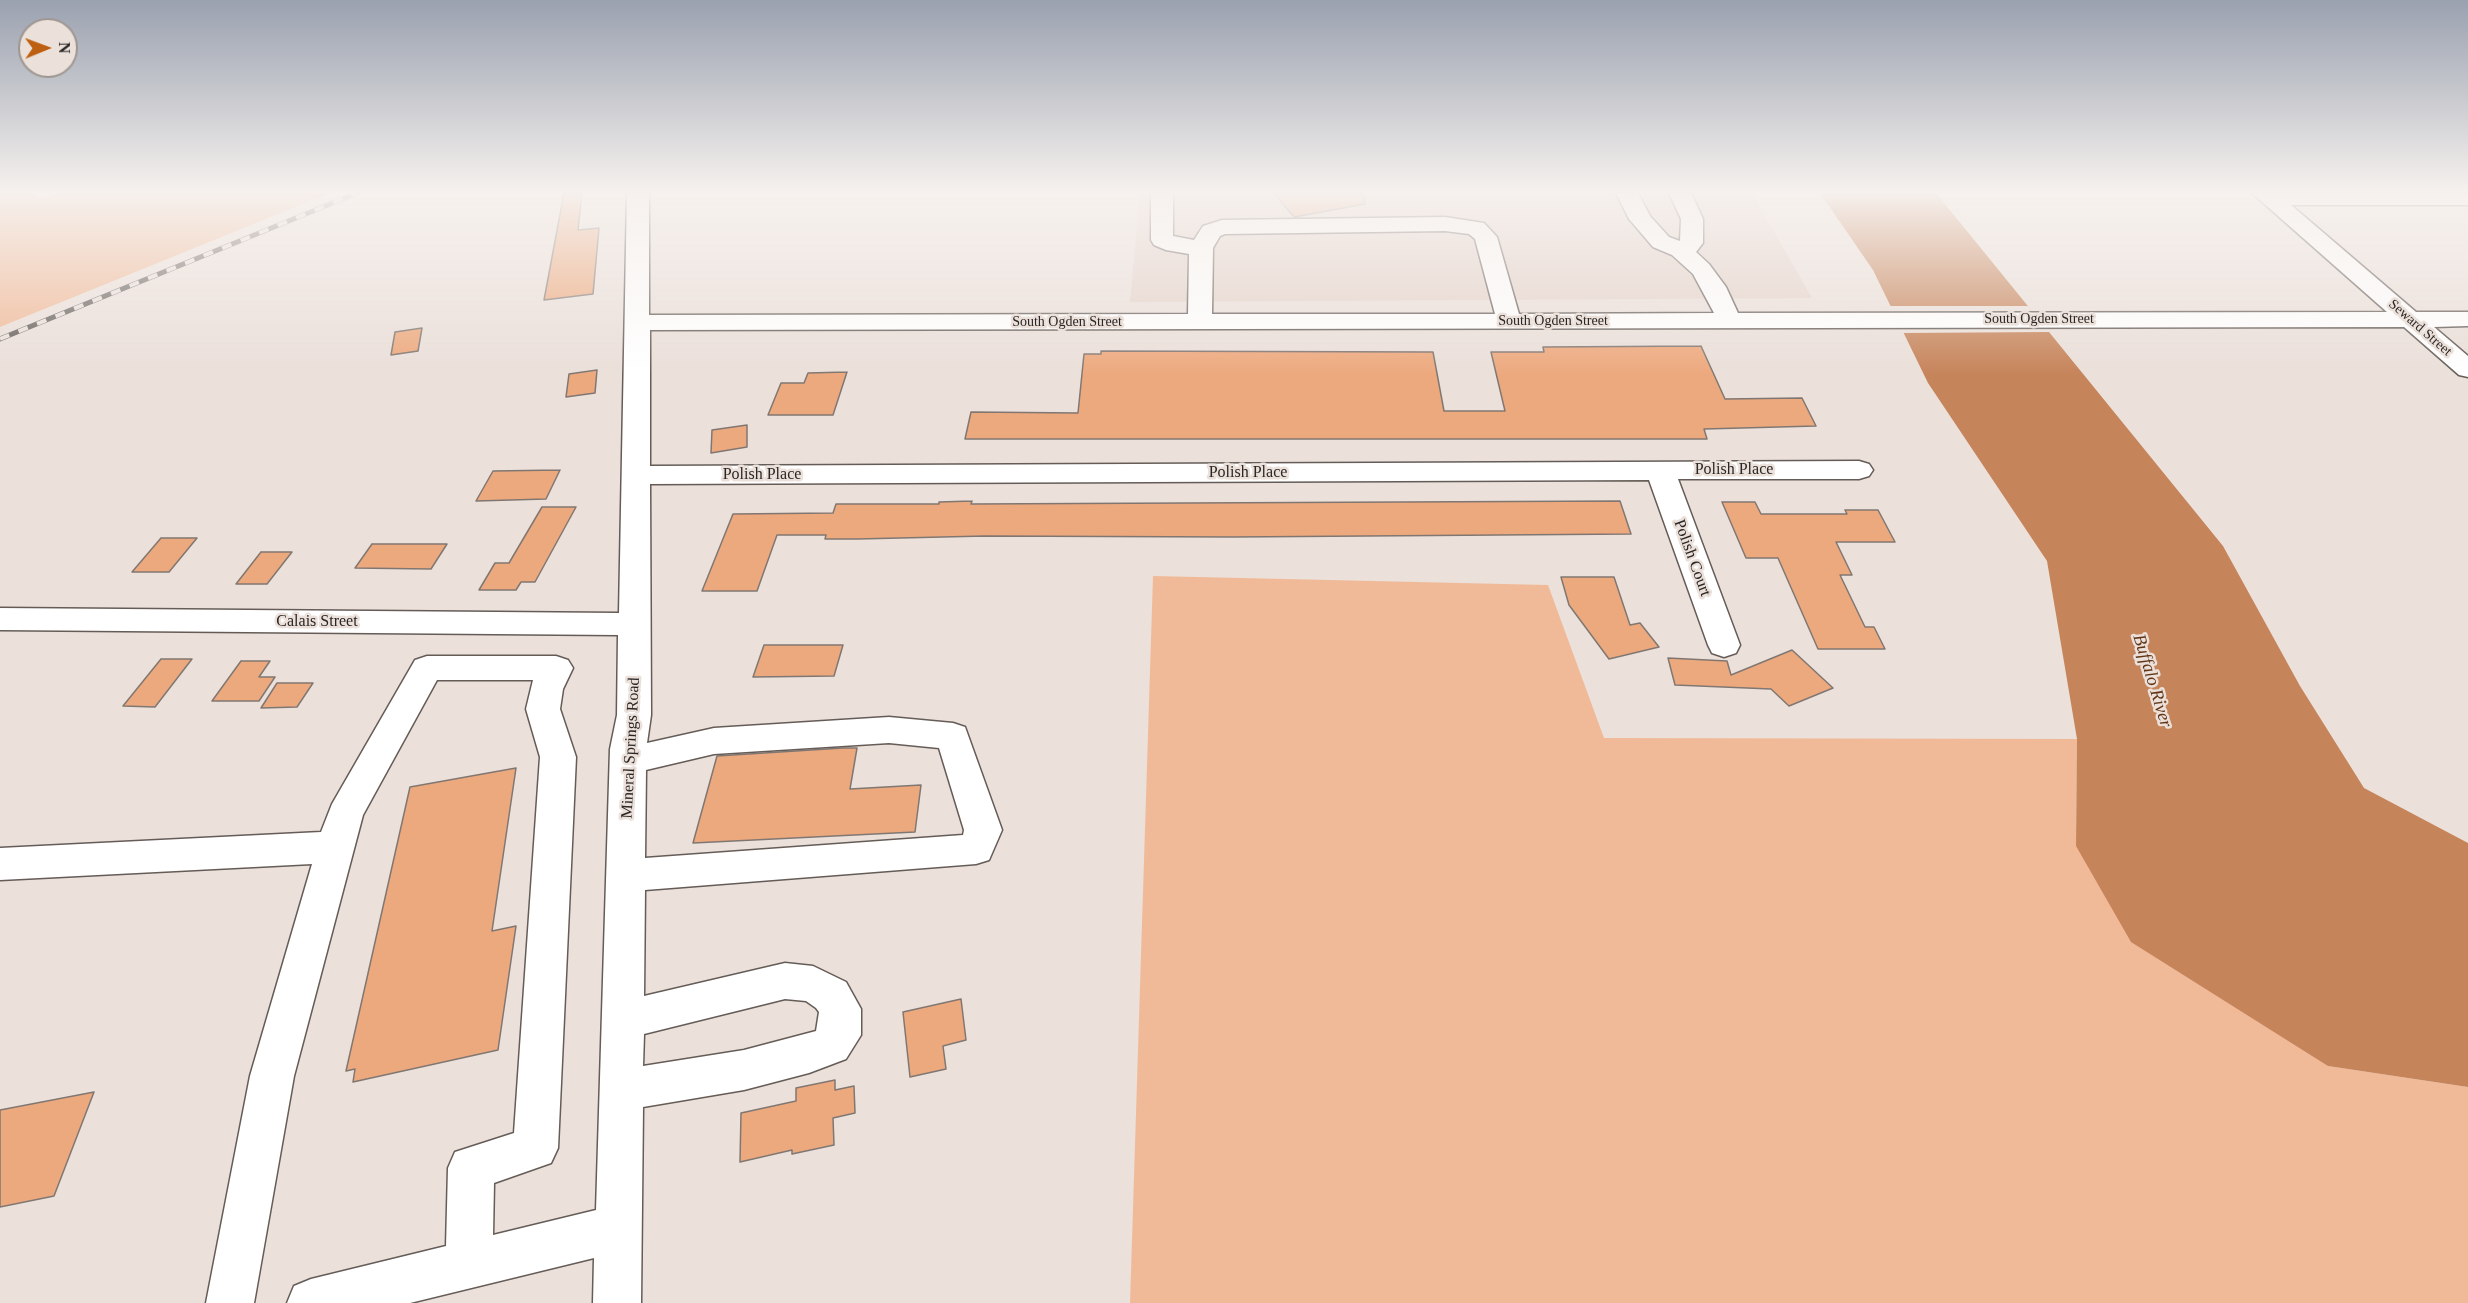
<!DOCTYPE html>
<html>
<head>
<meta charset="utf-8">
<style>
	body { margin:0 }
	#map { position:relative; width:2468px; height:1303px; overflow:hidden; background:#ebe0da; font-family:Georgia,serif }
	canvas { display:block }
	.north { position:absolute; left:18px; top:18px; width:60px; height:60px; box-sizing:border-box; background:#ebe0da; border:2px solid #9e9691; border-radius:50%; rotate:89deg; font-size:16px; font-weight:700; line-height:24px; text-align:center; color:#2a2624 }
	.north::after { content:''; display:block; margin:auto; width:21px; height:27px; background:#bd6011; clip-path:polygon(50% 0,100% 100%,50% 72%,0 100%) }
</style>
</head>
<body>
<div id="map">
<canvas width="2468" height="1303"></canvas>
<div class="north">N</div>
</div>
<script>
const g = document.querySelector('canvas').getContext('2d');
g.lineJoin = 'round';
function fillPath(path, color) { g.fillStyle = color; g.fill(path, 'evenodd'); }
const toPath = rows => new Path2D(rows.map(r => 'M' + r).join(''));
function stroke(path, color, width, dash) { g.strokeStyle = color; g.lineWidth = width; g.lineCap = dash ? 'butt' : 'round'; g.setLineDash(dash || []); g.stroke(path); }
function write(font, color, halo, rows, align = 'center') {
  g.font = font + ' Georgia,serif'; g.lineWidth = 5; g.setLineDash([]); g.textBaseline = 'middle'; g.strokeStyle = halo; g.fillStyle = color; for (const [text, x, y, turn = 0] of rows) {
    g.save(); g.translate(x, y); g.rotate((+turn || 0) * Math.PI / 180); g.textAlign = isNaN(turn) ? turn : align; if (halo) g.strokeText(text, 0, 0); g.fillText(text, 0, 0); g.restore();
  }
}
const built = toPath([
	[1140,193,1752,193,1812,298,1130,302]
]);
const green = toPath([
	[0,193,35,193,41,199,63,193,330,193,0,327],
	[1153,576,1548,585,1604,738,2077,739,2076,846,2328,1066,2468,1087,2468,1303,1130,1303]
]);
const water = toPath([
	[1820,193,1936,193,2223,546,2300,686,2364,788,2468,843,2468,1087,2328,1066,2131,942,2076,846,2077,739,2047,561,1928,383,1873,270]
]);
const pier = toPath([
	[1887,306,2028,306,2050,332,1900,333]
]);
const building = toPath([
	[564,193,582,193,578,230,599,228,593,294,544,300,564,193],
	[1274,193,1363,193,1365,204,1294,217,1274,193],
	[422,328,418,351,391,355,395,332,422,328],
	[1701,346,1725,399,1802,398,1816,426,1704,429,1707,439,965,439,971,412,1078,413,1084,354,1101,354,1101,351,1433,352,1444,411,1505,411,1491,352,1544,352,1543,347,1701,346],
	[597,370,595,393,566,397,569,374,597,370],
	[847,372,833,415,768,415,781,383,804,383,808,373,847,372],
	[747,425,747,447,711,453,712,430,747,425],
	[560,470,546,499,476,501,493,471,560,470],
	[972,501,971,504,1620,501,1631,534,1233,537,985,536,857,539,825,539,826,535,777,535,757,591,702,591,733,514,833,513,836,504,939,504,939,502,972,501],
	[1722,502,1755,502,1761,514,1847,514,1845,510,1878,510,1895,542,1836,542,1852,575,1840,575,1865,627,1874,627,1885,649,1818,649,1778,558,1746,558,1722,502],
	[542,507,576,507,535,582,521,582,516,590,479,590,495,563,509,563,542,507],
	[161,538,197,538,169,572,132,572,161,538],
	[372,544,447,544,431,569,355,568,372,544],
	[261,552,292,552,267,584,236,584,261,552],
	[1561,577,1614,577,1630,625,1640,623,1659,647,1609,659,1569,605,1561,577],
	[764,645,843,645,834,676,753,677,764,645],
	[1792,650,1833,688,1789,706,1771,689,1675,685,1668,658,1727,661,1731,675,1792,650],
	[161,659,192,659,155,707,123,706,161,659],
	[241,661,270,661,259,677,275,677,259,701,212,701,241,661],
	[277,683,313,683,297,707,261,708,277,683],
	[843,748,857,748,850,789,921,785,915,832,693,843,717,756,843,748],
	[516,768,492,931,516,926,498,1050,353,1082,355,1069,346,1071,410,787,516,768],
	[961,999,966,1040,943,1046,946,1069,910,1077,903,1012,961,999],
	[835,1080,835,1090,854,1086,855,1113,833,1118,834,1145,792,1154,792,1150,740,1162,741,1113,796,1101,796,1088,835,1080],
	[94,1092,54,1196,0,1207,0,1110,94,1092]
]);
const minor = toPath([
	[627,193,649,193,649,315,1188,314,1189,254,1166,250,1154,245,1151,240,1151,193,1173,193,1173,236,1194,240,1203,226,1222,220,1445,217,1484,223,1497,237,1519,314,1714,313,1693,274,1672,255,1653,247,1629,219,1616,193,1638,193,1650,216,1669,237,1680,241,1681,219,1669,193,1691,193,1703,219,1703,243,1696,252,1709,264,1726,287,1738,313,2387,312,2252,193,2468,193,2468,205,2291,205,2416,312,2468,312,2468,326,2434,327,2468,356,2468,377,2459,375,2404,327,650,330,650,466,1859,461,1869,464,1873,470,1869,476,1859,479,1678,479,1740,645,1736,653,1724,657,1712,653,1708,645,1649,480,650,484,651,715,647,743,714,728,889,717,953,723,965,727,1002,830,989,860,976,864,645,890,644,996,785,963,813,966,846,982,861,1009,861,1035,846,1059,809,1073,744,1090,643,1107,641,1303,593,1303,594,1258,410,1303,287,1303,294,1286,311,1279,446,1246,448,1168,455,1152,514,1133,540,757,526,709,533,680,437,680,363,815,294,1076,254,1303,206,1303,250,1076,312,864,0,880,0,848,321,832,332,804,415,660,427,656,556,656,568,660,573,668,563,689,560,709,576,757,558,1148,551,1163,494,1183,493,1235,596,1210,610,749,617,715,618,635,0,630,0,608,619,613,627,193],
	[1445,231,1469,234,1475,239,1495,314,1212,314,1213,248,1220,236,1225,234,1445,231],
	[889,743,939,748,964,830,963,835,645,858,646,770,714,754,889,743],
	[785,999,806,1001,816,1008,819,1012,816,1031,744,1050,643,1066,644,1034,785,999]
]);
const rail = toPath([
	[0,339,357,193]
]);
const farStreetnames = [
	["South Ogden Street",2039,319],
	["South Ogden Street",1553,321],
	["South Ogden Street",1067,322],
	["Seward Street",2420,328,41]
];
const streetNames = [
	["Polish Place",1734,470],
	["Polish Place",1248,473],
	["Polish Place",762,475],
	["Polish Court",1692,558,70],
	["Calais Street",317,622],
	["Mineral Springs Road",631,748,-87]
];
const waterNames = [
	["Buffalo River",2152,681,73]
];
fillPath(built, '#e4d2c9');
fillPath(green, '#f0ba99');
fillPath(water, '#c6845a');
fillPath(pier, '#ebe0da');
fillPath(building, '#eda97e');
stroke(building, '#817772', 1.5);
stroke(minor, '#655c57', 3);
fillPath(minor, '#fff');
stroke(rail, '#655f5b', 5);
stroke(rail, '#ebe0da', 4, [10]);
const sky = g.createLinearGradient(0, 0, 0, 375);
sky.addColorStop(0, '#9aa1af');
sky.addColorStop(0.51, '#f6f1ee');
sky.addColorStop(1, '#f6f1ee00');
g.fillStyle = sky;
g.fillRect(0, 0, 2468, 375);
write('14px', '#2a2624', '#ebe0da', farStreetnames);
write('16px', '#2a2624', '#ebe0da', streetNames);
write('italic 18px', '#613515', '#ebe0da', waterNames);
</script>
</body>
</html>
